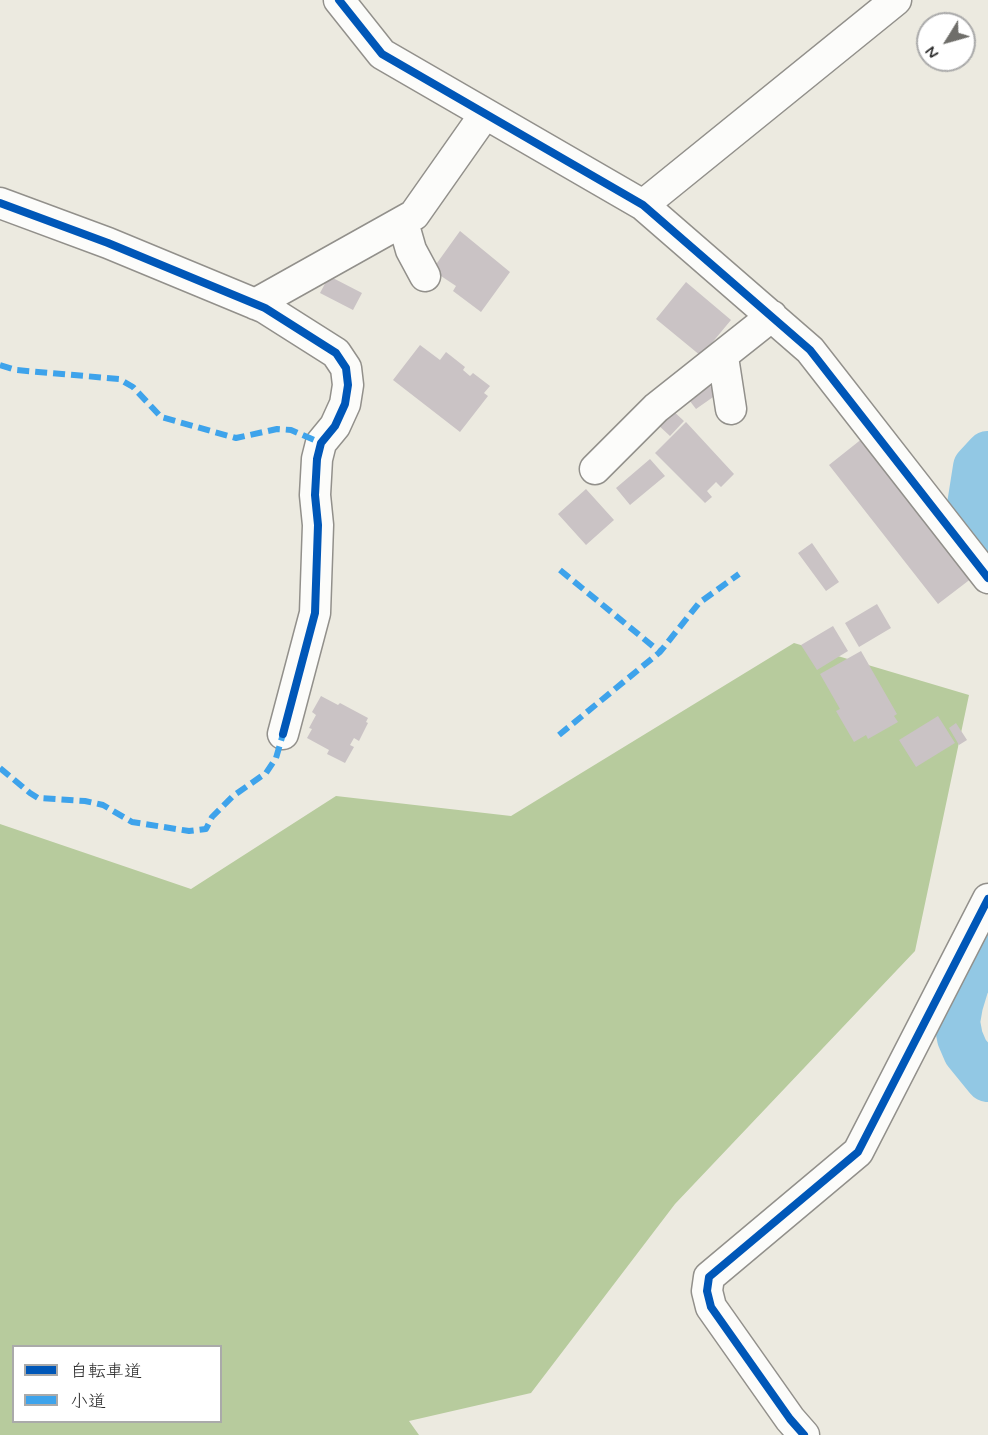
<!DOCTYPE html>
<html>
<head>
<meta charset="utf-8">
<style>
	body { margin:0 }
	#map { position:relative; width:988px; height:1435px; overflow:hidden; background:#eceae0; font-family:Mynerve,"Klee One",sans-serif }
	canvas { display:block }
	.legend { position:absolute; left:12px; top:1345px; width:210px; height:78px; box-sizing:border-box; background:#fff; border:2px solid #aaa; margin:0; padding:8px 10px; list-style:none; font-size:18px; color:#2b2b2b }
	.legend li { display:flex; align-items:center; gap:12px; height:30px }
	.legend b { width:30px; border:2px solid #aaa }
	.north { position:absolute; left:916px; top:12px; width:60px; height:60px; box-sizing:border-box; background:#fff; border:2px solid #aaa; border-radius:50%; rotate:233deg; font-size:16px; font-weight:700; line-height:24px; text-align:center; color:#2b2b2b }
	.north::after { content:''; display:block; margin:auto; width:21px; height:27px; background:#6f6e6a; clip-path:polygon(50% 0,100% 100%,50% 72%,0 100%) }
</style>
</head>
<body>
<div id="map">
<canvas width="988" height="1435"></canvas>
<ul class="legend">
<li><b style="height:8px;background:#0057b8"></b>自転車道</li>
<li><b style="height:8px;background:#3ea3eb"></b>小道</li>
</ul>
<div class="north">N</div>
</div>
<script>
const g = document.querySelector('canvas').getContext('2d');
g.lineJoin = 'round';
function fillPath(path, color) { g.fillStyle = color; g.fill(path, 'evenodd'); }
const toPath = rows => new Path2D(rows.map(r => 'M' + r).join(''));
function stroke(path, color, width, dash) { g.strokeStyle = color; g.lineWidth = width; g.lineCap = dash ? 'butt' : 'round'; g.setLineDash(dash || []); g.stroke(path); }
const forest = toPath([
	[794,643,969,695,915,951,675,1204,531,1393,409,1421,419,1435,0,1435,0,824,191,889,336,796,511,816],
	[14,1346,220,1346,220,1422,14,1422]
]);
const river = toPath([
	[988,454,976,467,970,505,988,543],
	[988,943,966,985,960,1005,957,1022,960,1038,966,1052,988,1079]
]);
const building = toPath([
	[460,231,510,272,481,312,453,291,456,286,432,270],
	[329,276,362,293,353,310,320,293],
	[686,282,731,320,701,356,656,319],
	[420,345,440,360,446,352,465,367,463,370,470,376,473,373,490,386,484,393,488,396,460,432,393,380],
	[707,381,716,395,696,409,686,396],
	[670,408,684,421,670,436,656,423],
	[686,422,734,474,721,487,716,482,707,491,712,497,705,503,655,453],
	[863,438,972,578,938,604,829,465],
	[650,459,665,476,630,505,616,488],
	[586,489,614,520,586,545,558,514],
	[812,543,839,582,826,591,798,553],
	[877,604,891,628,859,647,845,623],
	[833,626,848,651,817,670,801,645],
	[861,651,897,714,894,716,898,722,868,739,866,735,854,742,836,711,840,709,820,674],
	[321,696,338,705,340,703,368,718,366,722,368,723,359,741,354,738,350,745,354,747,345,763,327,754,329,750,307,738,312,729,309,728,316,715,312,712],
	[938,716,955,743,916,767,899,740],
	[956,723,967,740,959,745,949,728]
]);
const minor = toPath([
	[339,0,382,54,643,205,810,350,988,578],
	[0,203,108,243,265,308,336,353,346,368,348,385,345,404,335,426,321,443,317,459,315,495,318,525,315,613,283,734],
	[643,205,896,0],
	[403,222,411,250,425,276],
	[255,304,414,215,485,114],
	[723,357,731,409],
	[595,469,656,408,772,316],
	[804,1435,790,1419,711,1307,707,1291,709,1277,858,1152,988,899]
]);
const quiet = toPath([
	[0,365,16,370,119,379,133,387,161,417,236,438,277,429,291,430,321,443],
	[560,570,660,652],
	[559,735,660,652,699,603,739,574],
	[0,768,30,793,38,798,85,801,103,805,132,822,189,831,206,829,212,817,233,796,266,773,276,758,283,734]
]);
const cycleway = toPath([
	[339,0,382,54,643,205,810,350,988,578],
	[0,203,108,243,265,308,336,353,346,368,348,385,345,404,335,426,321,443,317,459,315,495,318,525,315,613,283,734],
	[804,1435,790,1419,711,1307,707,1291,709,1277,858,1152,988,899]
]);
fillPath(forest, '#b7cb9d');
stroke(river, '#92c8e4', 46);
fillPath(building, '#cac3c5');
stroke(minor, '#92908b', 33);
stroke(minor, '#fcfcfa', 30);
stroke(quiet, '#3ea3eb', 6, [12, 6]);
stroke(cycleway, '#0057b8', 8);
</script>
</body>
</html>
